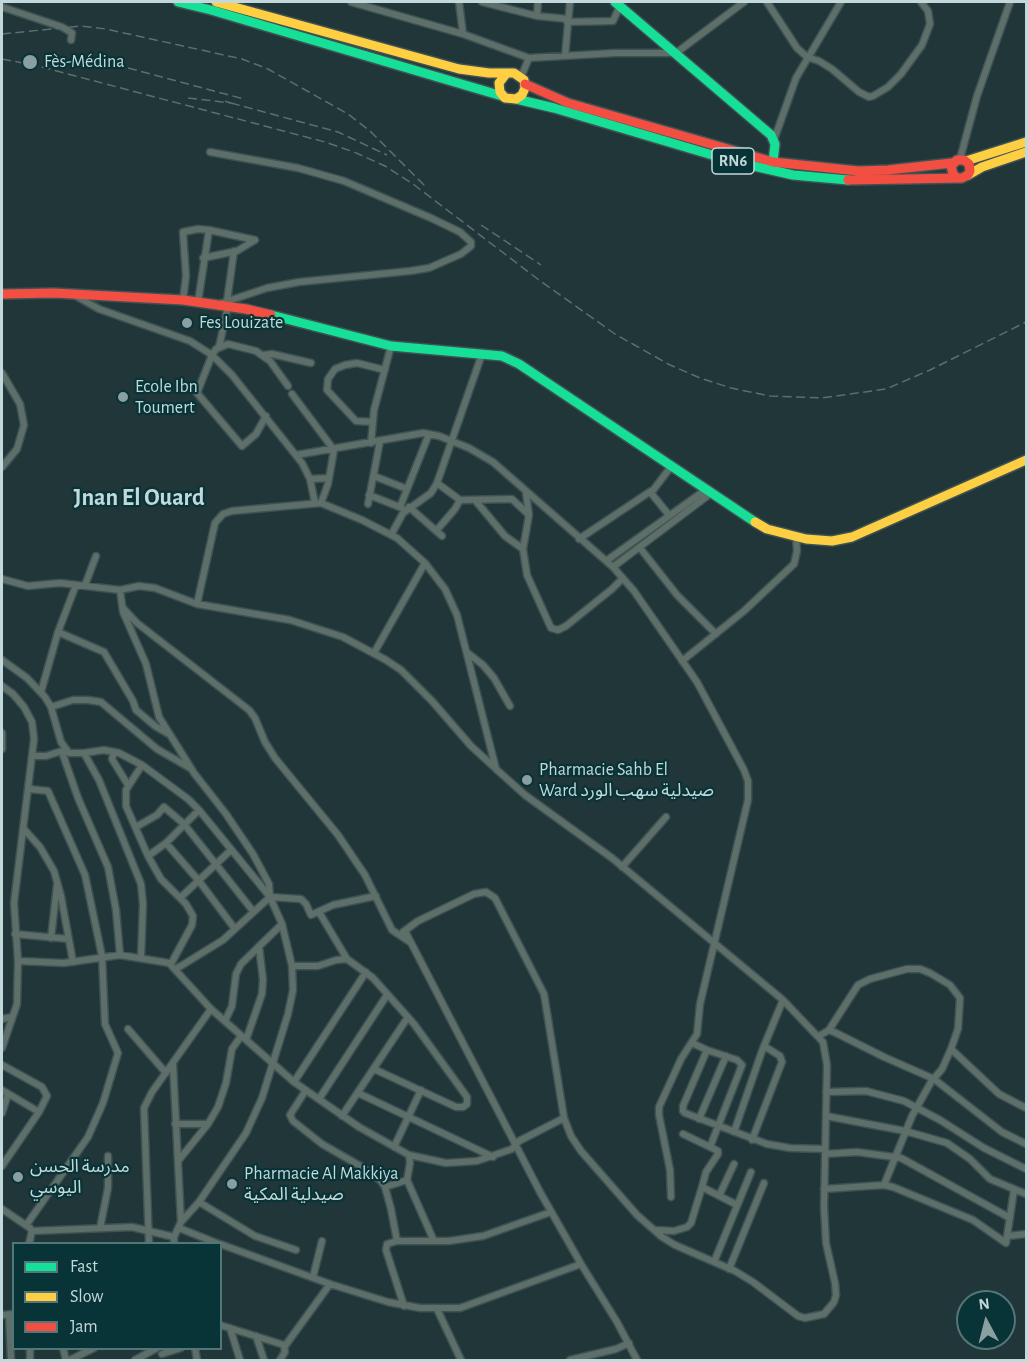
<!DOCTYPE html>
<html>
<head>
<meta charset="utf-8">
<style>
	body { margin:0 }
	#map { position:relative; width:1028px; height:1362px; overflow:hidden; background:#203638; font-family:"Alegreya Sans",sans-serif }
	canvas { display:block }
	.frame { position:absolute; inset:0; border:3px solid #c3d8da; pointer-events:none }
	.legend { position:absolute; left:12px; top:1242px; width:210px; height:108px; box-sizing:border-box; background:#083438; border:2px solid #537679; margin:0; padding:8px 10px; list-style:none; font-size:18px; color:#c3d8da }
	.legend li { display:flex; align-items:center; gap:12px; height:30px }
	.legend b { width:30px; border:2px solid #537679 }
	.north { position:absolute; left:956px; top:1290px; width:60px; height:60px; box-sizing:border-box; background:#083438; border:2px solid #537679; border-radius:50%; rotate:353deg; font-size:16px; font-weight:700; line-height:24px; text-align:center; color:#c3d8da }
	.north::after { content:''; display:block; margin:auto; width:21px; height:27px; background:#8a9fa1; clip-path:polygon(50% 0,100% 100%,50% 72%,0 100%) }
</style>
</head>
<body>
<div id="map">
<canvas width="1028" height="1362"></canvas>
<div class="frame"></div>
<ul class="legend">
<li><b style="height:8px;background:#16e098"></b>Fast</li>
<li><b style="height:8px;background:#ffcf43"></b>Slow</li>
<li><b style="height:8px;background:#f24e42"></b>Jam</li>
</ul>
<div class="north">N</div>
</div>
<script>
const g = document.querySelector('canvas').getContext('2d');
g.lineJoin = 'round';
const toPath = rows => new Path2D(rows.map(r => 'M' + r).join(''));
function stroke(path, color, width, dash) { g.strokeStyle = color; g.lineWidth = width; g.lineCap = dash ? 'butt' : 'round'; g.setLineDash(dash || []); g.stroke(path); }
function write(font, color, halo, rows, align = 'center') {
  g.font = font + ' "Alegreya Sans","Noto Sans Arabic",sans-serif'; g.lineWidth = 4.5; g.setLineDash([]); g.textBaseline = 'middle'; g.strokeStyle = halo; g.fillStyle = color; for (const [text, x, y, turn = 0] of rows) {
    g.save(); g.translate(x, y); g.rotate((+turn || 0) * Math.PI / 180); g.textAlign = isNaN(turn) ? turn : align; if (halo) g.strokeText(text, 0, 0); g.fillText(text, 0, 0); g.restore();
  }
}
const street = toPath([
	[351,2,463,34,529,58],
	[459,2,463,34],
	[482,2,537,16,538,2],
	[767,2,797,48,807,57,819,61,832,69,859,92,869,97,873,96,888,87,901,74,922,45,930,24,928,11,921,2],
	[2,7,62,27,72,33,71,40],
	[537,16,568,19],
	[567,22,613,21,620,6],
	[565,56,570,2],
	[521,77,529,58,615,53,676,53,744,2],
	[774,140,796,78,841,2],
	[210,152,298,168,344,181,431,218,460,232,471,242,471,246,461,254,429,268,410,271,299,282,267,288,219,304],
	[960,159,977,96,1010,2],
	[203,258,237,251,255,240],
	[76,296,99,309,190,341,212,355,232,375,302,463,310,479,315,503],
	[183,300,186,276,183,232,198,229,209,230],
	[227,301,234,251],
	[198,302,209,230,255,240],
	[219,347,228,306],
	[264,355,272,354,311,363],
	[2,373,20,404,24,425,17,449,2,467],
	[292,394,334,450,328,484,321,503],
	[266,416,256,434,242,446,197,393,212,355,216,349,228,344,256,351,270,361,288,386],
	[373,422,356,421,327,390,328,379,335,369,345,365,357,363,385,370],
	[371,443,374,410,391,346],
	[296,455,423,433,439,436,469,448,493,462,613,567,634,591,697,682,744,770,748,781,748,800,700,1004,697,1034,681,1059,659,1107,659,1115,670,1170,671,1197],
	[374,476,407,489],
	[310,479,329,478],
	[437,483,460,500,512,499,529,515],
	[526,493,529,515,523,549,527,575,551,628,558,630,566,626,612,589,623,578],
	[369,495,402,508],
	[475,500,505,536,523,549],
	[368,504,380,441],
	[400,507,429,434],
	[409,507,442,536],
	[669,515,651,493,670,468],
	[436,531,455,509,460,500],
	[391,535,403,513,431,493,437,483,482,354],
	[579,539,651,491],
	[640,548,677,595,716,634],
	[606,561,704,491],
	[613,567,710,494],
	[2,579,28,586,60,583,120,590],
	[85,585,96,556],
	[123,608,137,623,249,710,255,718,265,742,275,758,338,835,365,875,392,930,410,942],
	[58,632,104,652,133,701,136,710,155,726,167,733],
	[374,653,425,563],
	[469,654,483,665,494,678,510,706],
	[2,660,27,678,45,697,51,707,61,742,69,753,84,753,104,750,119,753,142,765,188,799,199,810,270,897,282,924,292,966,293,990,288,1014,262,1098,246,1133,199,1202,181,1222,174,1237,174,1244],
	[682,661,744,611,794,564,797,551,796,537],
	[2,686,13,694,24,707,32,722,34,739,14,903,18,961,17,1004,2,1048],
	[41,692,58,632,76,585],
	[51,707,73,700,88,700,101,702,157,749,190,768],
	[2,733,2,749],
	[62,752,78,798,108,867,116,910,120,955],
	[114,752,112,759,128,785],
	[84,753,99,780,141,884,143,904,141,957],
	[33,756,46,756,65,750],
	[142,765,126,790,126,806,148,856,166,843,199,810],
	[136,827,157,815,164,807,184,824,253,911],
	[23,828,40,847,54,871,61,896,73,962],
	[166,843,199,881,235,929],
	[148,856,161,879,186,904,193,916,192,925,171,964],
	[622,867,666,817],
	[270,897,269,884,253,854,226,814,194,773,159,717,146,664,123,612,120,590,139,586,155,588,197,604,290,620,343,637,386,660,401,670,432,701,471,746,494,767],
	[180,898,231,850],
	[319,912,347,959],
	[405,931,540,1192,581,1264,617,1322,637,1360],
	[403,932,418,921,474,894,486,892,495,898,544,994,564,1118],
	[15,934,69,939],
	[51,938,57,885],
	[18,961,64,963,120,955,169,963,211,1009,294,1082,359,1127,409,1155,446,1163,477,1161,512,1149,519,1141,564,1118,571,1136,581,1151,637,1215,662,1237,675,1245,735,1271,753,1282,798,1316,805,1318,824,1314,834,1302,836,1295,835,1283,826,1243,824,1207,827,1065,823,1042,783,1000,612,858,525,795,496,769,457,615,445,589,425,563,397,538,362,520,321,503,232,511,223,514,215,523,197,604],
	[292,966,318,966,336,960,347,959,373,978,414,1024,467,1097,467,1104,463,1107,456,1107,374,1069],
	[176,969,223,940,270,897,301,899,306,904,311,915,333,905,376,896],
	[2,1019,12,1017],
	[225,1021,232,1006,236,974,241,964,282,924],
	[128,1029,166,1073],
	[829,1030,858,985,870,979,907,969,920,969,930,973,950,985,960,998,958,1029,951,1049,942,1069,931,1082,912,1116,884,1185],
	[819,1036,829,1030,836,1033,884,1057,934,1079,1002,1132,1026,1144],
	[246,1040,262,994,263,980,259,946],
	[951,1049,999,1094,1026,1108],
	[707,1050,683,1106,683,1111,685,1113,767,1144,790,1148,825,1149],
	[173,1064,181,1222],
	[2,1065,42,1087,47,1096,39,1112,2,1166],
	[294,1082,366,972],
	[2,1090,39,1112],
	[306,1090,290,1115,293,1121,322,1144,362,1167,381,1181,385,1187,391,1209,397,1241],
	[826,1092,866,1091,904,1101,940,1120,984,1148,1026,1169],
	[358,1093,493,1157],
	[319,1099,387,995],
	[2,1113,8,1094],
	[342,1116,408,1017],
	[826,1116,905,1131,947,1143,970,1159,990,1179,1026,1194],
	[699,1119,726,1056],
	[175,1124,208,1124],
	[734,1132,762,1051,783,1000],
	[683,1134,710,1147,742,1065,737,1060,707,1050,692,1043],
	[752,1140,782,1062,780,1056,764,1046],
	[394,1147,421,1090],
	[825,1154,857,1152,901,1158,1010,1218],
	[409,1155,410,1163,407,1180,434,1241],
	[178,1161,208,1124,218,1107,226,1083,232,1049,241,1036],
	[385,1187,407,1180],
	[702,1187,706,1172,718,1154,718,1151,710,1147],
	[824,1189,884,1185,893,1187,973,1220,1006,1243,1014,1190],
	[719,1196,734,1164],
	[199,1202,255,1236,296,1250],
	[2,1209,30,1228,32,1231,29,1244],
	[27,1224,88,1137,103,1103,118,1053,105,1024,102,956,85,875,48,791,30,789],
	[100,1228,108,1188,108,1156],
	[179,1228,219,1244],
	[655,1230,674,1231,687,1227,691,1223,702,1187,737,1205],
	[32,1231,132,1227,174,1237],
	[1008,1236,1026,1234],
	[149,1244,144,1108,152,1092,211,1009],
	[220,1244,330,1284,388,1302,420,1308,460,1308,581,1264],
	[714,1262,751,1172],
	[729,1269,764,1183],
	[313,1277,322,1241],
	[404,1306,386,1250,387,1244,397,1241,449,1241,483,1236,551,1212],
	[437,1309,461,1360],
	[2,1315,14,1314],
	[9,1315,11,1360],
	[220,1325,284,1345,285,1352,280,1360],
	[230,1328,240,1360],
	[256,1336,264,1360],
	[285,1346,330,1284],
	[30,1348,30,1360],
	[63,1348,66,1360],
	[195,1348,197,1360],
	[162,1354,181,1348],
	[70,1360,94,1348],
	[135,1360,157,1348],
	[570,1360,616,1349,629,1343]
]);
const fast = toPath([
	[178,2,211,10,502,96],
	[615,2,771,135,775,144,773,162],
	[516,99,554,108,736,162,793,175,848,180],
	[271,315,391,346,502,356,519,364,755,522]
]);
const slow = toPath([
	[216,2,459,69,489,73,514,73,524,80,525,88,522,95,516,99,505,98,500,92,499,83,506,74],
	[966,161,1026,142],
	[968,175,982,167,1026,152],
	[755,522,767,529,806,539,832,541,852,537,1026,460]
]);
const jam = toPath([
	[525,84,568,103,773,162,858,171,888,170,952,163],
	[848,180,962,178,968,175,970,171,969,164,964,160,957,160,951,166,953,174,957,178],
	[2,294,54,293,183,300,246,309,271,315]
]);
const rail = toPath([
	[2,34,81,26,106,29,242,59,268,69,348,114,370,131,426,187],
	[2,59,34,65,325,142,354,152,385,166,413,184,539,280,615,334,670,365,700,378,731,388,770,396,822,398,886,389,930,370,1026,322],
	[102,61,244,99],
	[188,98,231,103,224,101],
	[231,103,338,132,387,155],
	[481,225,541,265]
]);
const markers = [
	[30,62,8,"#8a9fa1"],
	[187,323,6,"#8a9fa1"],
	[123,397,6,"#8a9fa1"],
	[527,780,6,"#8a9fa1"],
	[18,1177,6,"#8a9fa1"],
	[232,1184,6,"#8a9fa1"]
];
const shields = [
	[733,161,42]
];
const shieldNames = [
	["RN6",733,161]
];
const poiNames = [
	["Fès-Médina",44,62],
	["Fes Louizate",199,323],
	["Ecole Ibn",135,387],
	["Toumert",135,408],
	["Pharmacie Sahb El",539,770],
	["Ward صيدلية سهب الورد",539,791],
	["مدرسة الحسن",30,1167],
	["اليوسي",30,1188],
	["Pharmacie Al Makkiya",244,1174],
	["صيدلية المكية",244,1195]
];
const districtNames = [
	["Jnan El Ouard",139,498]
];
stroke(street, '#3f5253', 9);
stroke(fast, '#3f5253', 12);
stroke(slow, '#3f5253', 12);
stroke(jam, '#3f5253', 12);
stroke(street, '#5e6f6a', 6);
stroke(fast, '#16e098', 9);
stroke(slow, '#ffcf43', 9);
stroke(jam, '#f24e42', 9);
stroke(rail, '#5d6e6e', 1.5, [9, 4.5]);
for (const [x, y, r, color] of markers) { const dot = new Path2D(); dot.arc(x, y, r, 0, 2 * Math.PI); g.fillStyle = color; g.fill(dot); stroke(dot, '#083438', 2); }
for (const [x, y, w] of shields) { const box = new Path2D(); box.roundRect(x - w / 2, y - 13, w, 26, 4.5); g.fillStyle = '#083438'; g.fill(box); stroke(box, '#c3d8da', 1.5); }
write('bold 16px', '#c3d8da', null, shieldNames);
write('18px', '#c3d8da', '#083438', poiNames, 'left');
write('bold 24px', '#c3d8da', '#083438', districtNames);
</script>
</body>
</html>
